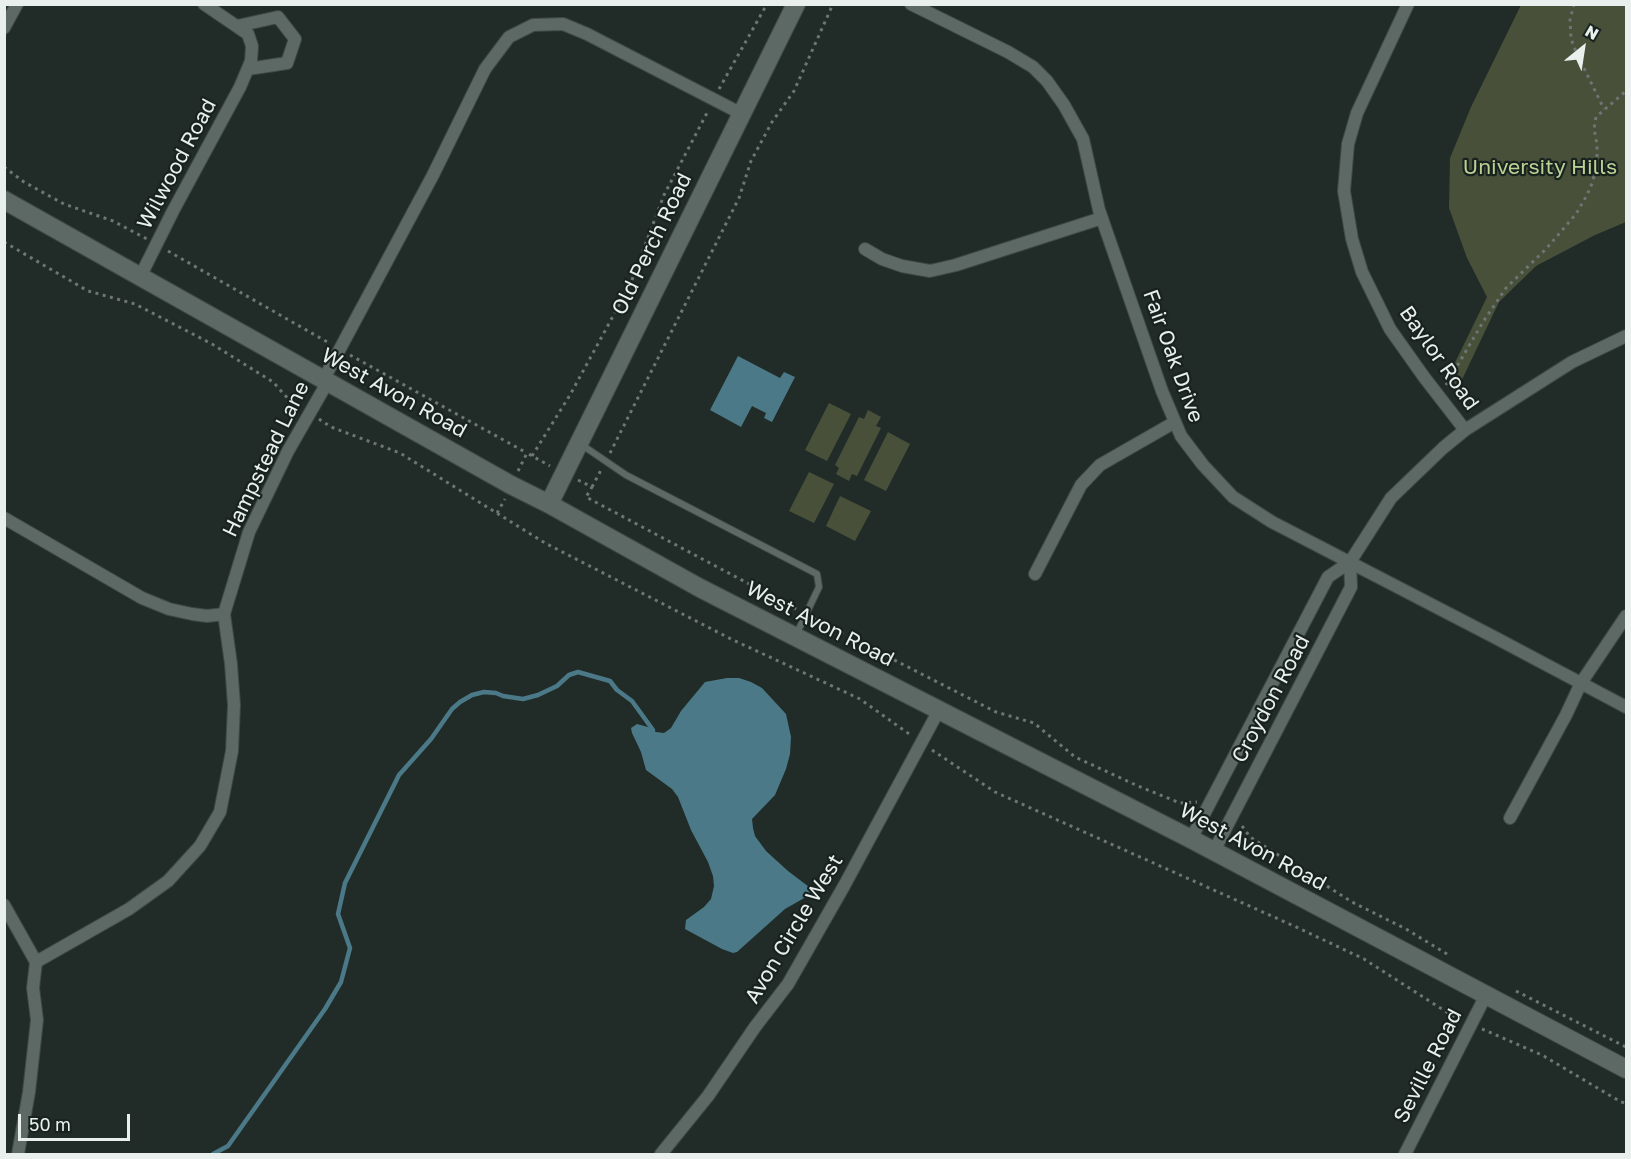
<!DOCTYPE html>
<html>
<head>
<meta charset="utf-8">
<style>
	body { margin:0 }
	#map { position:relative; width:1631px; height:1159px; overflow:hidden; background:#212c28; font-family:"Golos Text",sans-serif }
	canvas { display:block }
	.frame { position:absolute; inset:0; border:6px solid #e8efec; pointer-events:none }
	.north { position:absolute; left:1553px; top:18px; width:60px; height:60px; -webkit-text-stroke:4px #18221f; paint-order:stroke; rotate:30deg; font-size:16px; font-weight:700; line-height:24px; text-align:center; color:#e8efec }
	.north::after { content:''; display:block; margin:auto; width:21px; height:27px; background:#e8efec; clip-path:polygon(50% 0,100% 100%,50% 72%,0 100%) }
	.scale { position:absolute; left:18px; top:1114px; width:112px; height:27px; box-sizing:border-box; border:3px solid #e8efec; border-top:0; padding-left:8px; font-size:18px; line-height:21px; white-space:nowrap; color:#e8efec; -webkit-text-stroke:4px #18221f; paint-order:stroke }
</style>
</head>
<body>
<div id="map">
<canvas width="1631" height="1159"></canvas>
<div class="frame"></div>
<div class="north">N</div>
<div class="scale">50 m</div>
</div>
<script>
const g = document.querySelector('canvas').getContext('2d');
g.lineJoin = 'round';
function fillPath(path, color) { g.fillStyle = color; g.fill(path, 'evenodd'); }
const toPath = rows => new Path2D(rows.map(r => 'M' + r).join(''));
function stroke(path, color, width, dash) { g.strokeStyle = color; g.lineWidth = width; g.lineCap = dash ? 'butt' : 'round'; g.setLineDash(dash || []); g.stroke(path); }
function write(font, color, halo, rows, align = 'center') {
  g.font = font + ' "Golos Text",sans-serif'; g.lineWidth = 4.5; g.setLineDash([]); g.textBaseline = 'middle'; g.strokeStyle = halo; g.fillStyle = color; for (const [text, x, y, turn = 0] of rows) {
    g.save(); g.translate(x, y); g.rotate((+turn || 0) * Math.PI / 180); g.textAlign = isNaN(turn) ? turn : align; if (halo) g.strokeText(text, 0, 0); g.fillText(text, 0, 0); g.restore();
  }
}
const green = toPath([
	[1521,5,1626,5,1626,222,1595,235,1536,266,1499,302,1458,388,1449,375,1487,297,1467,258,1449,208,1450,158,1471,107],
	[829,403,851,414,827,461,805,450],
	[868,410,881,417,876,426,881,428,857,476,852,474,849,481,836,474,839,468,835,465,859,417,864,419],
	[888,432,910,444,886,491,864,480],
	[809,472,834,484,814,523,789,511],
	[840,496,871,511,855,541,826,526]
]);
const water = toPath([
	[738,356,780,378,784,372,795,377,772,422,764,418,766,413,752,406,741,427,710,410],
	[727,678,739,678,751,682,762,688,786,714,791,737,790,754,786,769,775,795,752,819,753,828,755,836,766,851,788,871,821,896,806,897,785,909,737,952,733,953,722,949,685,929,686,920,704,907,711,899,714,886,713,876,708,862,691,830,678,797,672,789,646,770,641,752,632,733,631,728,637,724,648,727,656,732,664,733,671,728,681,711,705,682]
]);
const stream = toPath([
	[213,1154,228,1146,325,1009,341,982,350,948,338,914,345,883,399,775,431,739,452,709,460,702,472,695,484,692,496,693,503,696,523,699,538,695,557,686,569,675,578,672,610,681,617,690,632,701,653,730]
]);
const path = toPath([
	[1574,4,1570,20,1571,39,1577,54,1604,109],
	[719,89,767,4],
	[4,167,24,182,64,204,113,221,147,239],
	[4,242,88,291,135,304,212,344,273,382,292,403,298,407],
	[168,251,329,343],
	[350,355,527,453],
	[1446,385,1483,322,1506,288,1546,249,1576,214,1587,195,1593,181,1597,159,1597,144,1594,129,1596,117,1626,91],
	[319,419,331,427,400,453,545,543,731,639,860,699,912,736],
	[610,453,739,198,751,161,772,122,794,91,833,4],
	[532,456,570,395,630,285,664,195,708,111],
	[518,471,527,453,550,466],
	[578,480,592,487,586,497,798,610],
	[592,487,601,470],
	[497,513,505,499],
	[814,619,996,712,1034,723,1075,757,1138,786,1180,803,1197,802],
	[932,750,995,792,1294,926,1364,959,1459,1020],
	[1242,826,1250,837,1352,902,1406,929,1447,954],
	[1516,991,1626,1047],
	[1482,1029,1542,1055,1621,1102,1626,1103]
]);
const lane = toPath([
	[582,445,626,475,817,574,819,587,796,635]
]);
const street = toPath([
	[911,4,1008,52,1033,67,1047,81,1064,105,1083,139,1099,210,1162,391,1181,436,1203,465,1233,497,1272,522,1494,637,1626,707],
	[1408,4,1357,113,1348,144,1344,191,1352,239,1362,272,1390,329,1424,377,1465,430],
	[237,26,278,17,295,39,287,63,248,69],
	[4,28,17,4],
	[865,249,882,259,902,266,930,271,956,265,1102,218],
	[140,277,173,211,240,87,251,61,252,46,248,34,204,4],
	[4,518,142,598,169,609,192,614,207,616,224,614],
	[1035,574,1081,485,1100,465,1175,422],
	[1510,818,1566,715,1581,683,1626,616],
	[1191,839,1328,577,1350,562,1391,498,1443,448,1465,430,1572,362,1626,336],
	[1214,851,1351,587,1350,562],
	[4,905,36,962,33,988,37,1020,29,1092,18,1154],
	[36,962,129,909,168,881,200,846,220,812,232,751,234,705,231,664,224,614,249,532,288,451,323,390,327,373,433,175,485,69,509,37,533,25,563,24,587,34,742,114],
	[661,1154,708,1096,755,1027,788,984,844,886,939,710],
	[1405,1154,1486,995]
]);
const secondary = toPath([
	[4,200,511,485,549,504,700,588,1191,839,1626,1069],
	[549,504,796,4]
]);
const streetNames = [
	["Wilwood Road",177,164,-62],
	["Old Perch Road",652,244,-64],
	["Fair Oak Drive",1173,356,70],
	["Baylor Road",1439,358,55],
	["West Avon Road",394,393,29],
	["Hampstead Lane",266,459,-64],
	["West Avon Road",820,624,27],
	["Croydon Road",1271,699,-62],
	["West Avon Road",1253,847,28],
	["Avon Circle West",794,929,-59],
	["Seville Road",1428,1066,-63]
];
const parkNames = [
	["University Hills",1540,167]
];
fillPath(green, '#48503a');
fillPath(water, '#4b7988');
stroke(stream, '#4b7988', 4.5);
stroke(lane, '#3f4946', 8);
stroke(street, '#3f4946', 14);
stroke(secondary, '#3f4946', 20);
stroke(path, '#6d7672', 3, [3, 4.5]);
stroke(lane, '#5d6965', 6);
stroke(street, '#5d6965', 12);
stroke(secondary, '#5d6965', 18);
write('21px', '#e8efec', '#18221f', streetNames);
write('21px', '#bcd194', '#18221f', parkNames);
</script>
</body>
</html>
